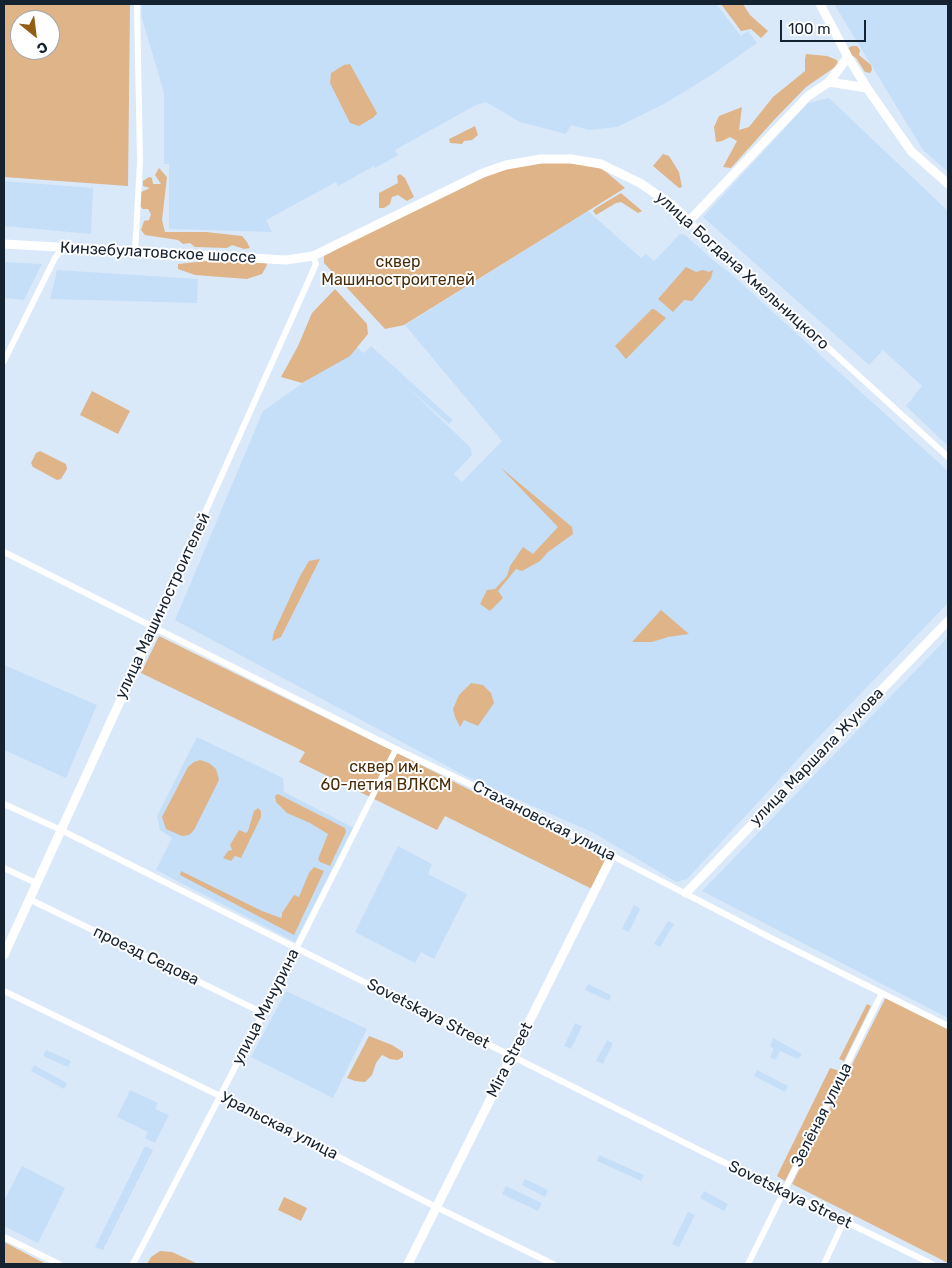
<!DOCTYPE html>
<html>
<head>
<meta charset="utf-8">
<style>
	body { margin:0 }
	#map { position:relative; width:952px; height:1268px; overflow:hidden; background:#dae9f9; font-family:Rubik,sans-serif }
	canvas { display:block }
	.frame { position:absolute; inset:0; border:5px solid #152331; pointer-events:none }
	.north { position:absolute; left:10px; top:10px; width:50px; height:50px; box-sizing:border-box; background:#fff; border:1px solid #a1a7ad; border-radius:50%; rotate:151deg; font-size:14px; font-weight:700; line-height:20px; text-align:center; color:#152331 }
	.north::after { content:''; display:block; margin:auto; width:18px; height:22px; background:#945d14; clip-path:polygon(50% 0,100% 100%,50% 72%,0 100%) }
	.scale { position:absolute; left:780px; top:20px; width:86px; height:22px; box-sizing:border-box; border:2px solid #152331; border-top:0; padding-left:6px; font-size:15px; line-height:18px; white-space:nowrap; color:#152331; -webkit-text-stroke:4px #fff; paint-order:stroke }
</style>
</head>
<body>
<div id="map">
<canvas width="952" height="1268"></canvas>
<div class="frame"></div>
<div class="north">С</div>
<div class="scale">100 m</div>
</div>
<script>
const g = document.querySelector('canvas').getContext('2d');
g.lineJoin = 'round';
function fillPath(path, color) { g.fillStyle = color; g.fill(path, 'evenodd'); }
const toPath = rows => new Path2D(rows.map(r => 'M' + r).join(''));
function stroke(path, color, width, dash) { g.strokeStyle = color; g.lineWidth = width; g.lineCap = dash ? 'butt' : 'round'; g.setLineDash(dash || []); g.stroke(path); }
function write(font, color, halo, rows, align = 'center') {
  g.font = font + ' Rubik,sans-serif'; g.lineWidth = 4; g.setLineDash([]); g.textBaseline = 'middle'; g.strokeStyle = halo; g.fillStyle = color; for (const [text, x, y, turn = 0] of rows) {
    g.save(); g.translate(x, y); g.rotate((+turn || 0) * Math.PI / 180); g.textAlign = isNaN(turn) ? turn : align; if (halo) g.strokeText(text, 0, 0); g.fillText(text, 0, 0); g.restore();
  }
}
const built = toPath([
	[142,4,716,4,741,36,748,31,757,43,710,76,664,104,617,127,589,130,571,125,566,134,520,122,486,102,474,106,395,150,398,155,375,168,374,166,338,186,336,182,266,220,272,232,169,229,169,164,164,164,164,93,141,15],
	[834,4,948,4,948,172,923,150],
	[829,98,948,211,948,446,906,406,922,386,883,350,869,365,703,217,808,103],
	[4,181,93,188,91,234,4,226],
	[588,211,641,258,646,254,654,261,680,234,685,235,714,261,730,273,948,471,948,603,813,743,687,879,676,882,594,833,469,778,175,620,263,411,355,346,364,353,371,346,453,420,449,424,406,386,471,448,472,455,454,474,462,482,502,441,405,325],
	[4,262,42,264,24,300,4,298],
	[57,270,198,279,197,303,50,299],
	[948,637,948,1018,702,891],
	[4,665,97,705,66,778,4,750],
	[197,737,283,778,284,792,354,828,295,942,156,870,172,838,160,830,157,816],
	[398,846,432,864,428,874,467,894,434,959,421,952,415,963,355,932],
	[634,905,640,909,629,932,622,929],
	[668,921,674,924,660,947,654,944],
	[588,984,611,995,609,1001,585,990],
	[286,991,367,1029,333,1098,251,1057],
	[575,1023,582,1026,571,1049,564,1046],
	[773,1038,802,1054,798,1059,780,1051,775,1060,770,1057,774,1049,770,1046],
	[607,1040,613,1043,603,1064,596,1061],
	[46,1050,71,1061,68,1067,43,1056],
	[34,1065,67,1083,64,1089,31,1071],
	[757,1070,788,1086,785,1092,754,1076],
	[130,1090,158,1103,155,1109,169,1115,155,1143,145,1138,148,1132,117,1117],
	[145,1146,153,1150,103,1250,95,1247],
	[599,1155,644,1175,641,1181,597,1161],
	[22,1166,65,1188,38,1243,4,1226,4,1201],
	[525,1179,548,1190,545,1197,522,1185],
	[506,1186,542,1203,538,1211,502,1194],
	[704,1191,728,1204,724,1211,700,1198],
	[688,1212,695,1215,679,1247,672,1244]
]);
const green = toPath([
	[4,4,130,4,128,186,4,177],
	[20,20,50,20,50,50,20,50],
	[721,4,743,4,750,15,768,31,761,38,751,29,741,31],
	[852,46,857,46,860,50,859,55,871,65,872,70,870,73,865,72,856,58,850,54,848,48],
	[806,54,827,56,837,60,838,65,806,87,774,120,731,168,723,167,737,141,730,137,722,141,716,142,714,127,719,116,742,107,739,130,749,127,773,97,805,71,805,59],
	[350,64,377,113,374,117,359,126,350,123,330,83,331,73,344,65],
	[475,126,478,135,472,140,464,141,462,144,450,143,449,139],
	[663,154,669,156,679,172,682,187,679,188,653,166],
	[554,161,599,166,625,188,404,325,385,329,324,263,324,256,364,234,486,175,528,163],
	[159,168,167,177,162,220,165,232,206,232,242,236,247,242,250,248,244,249,232,245,227,248,195,247,190,243,183,244,178,240,145,235,141,230,144,221,149,220,151,214,148,209,143,209,140,206,141,192,150,188,143,186,143,181,149,177,152,178,153,184,161,184,155,175],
	[400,174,405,178,414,197,407,201,398,195,392,197,390,204,384,208,379,208,379,193,398,183,397,176],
	[621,193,642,211,638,213,621,202,616,203,596,215,593,211,596,208],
	[206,261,266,263,267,265,262,274,247,279,195,275,178,269,178,264],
	[686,267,696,272,703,270,709,272,713,270,711,278,692,301,684,300,673,312,658,299],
	[335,289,367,324,368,334,350,356,302,383,281,377,298,346,312,313],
	[652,309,654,309,666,318,626,359,615,346],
	[92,391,130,411,118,434,80,415],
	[40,451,66,464,67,469,61,479,57,480,33,467,31,463,36,453],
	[500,467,572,527,573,534,548,552,540,561,522,571,516,569,498,591,503,598,490,611,480,604,487,590,495,589,507,576,510,566,523,547,533,554,558,527],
	[320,559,281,637,272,641,274,632,300,576,309,561],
	[661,610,689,634,668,637,652,642,632,642],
	[159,636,403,756,606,859,592,889,445,816,437,830,299,762,305,752,141,673],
	[471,683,483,685,491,693,494,703,478,726,464,720,460,727,455,717,453,709,459,695],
	[200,760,209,763,216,769,219,780,194,830,189,835,182,836,166,829,162,817,188,767,194,762],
	[278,794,345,828,346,832,330,866,320,862,318,859,328,834,310,823,287,813,276,802,275,796],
	[258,808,261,811,261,817,241,858,235,856,231,861,223,858,228,851,232,850,230,845,239,830,246,833,248,831,254,811],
	[314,867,324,871,294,935,180,875,181,871,262,911,281,918,282,916,282,913,294,895,299,897,309,873],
	[886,997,948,1029,948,1263,792,1184],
	[867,1004,871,1006,844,1061,839,1059],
	[369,1036,392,1045,403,1052,403,1057,398,1060,390,1059,382,1055,376,1063,372,1075,365,1082,355,1081,347,1078],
	[830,1068,840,1071,785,1181,777,1176],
	[284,1197,307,1208,301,1221,278,1210],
	[4,1242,46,1264,4,1264],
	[160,1251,172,1252,198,1264,147,1264,151,1257]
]);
const street = toPath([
	[689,221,948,457],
	[135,252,140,162,137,4],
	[4,361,55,258,64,247],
	[4,552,396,749,524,810,771,938,948,1026],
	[154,627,316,264,313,256],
	[4,804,61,830,707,1154,932,1264],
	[4,868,36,883],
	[29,899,263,1013],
	[4,991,220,1096,436,1207,553,1264],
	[4,1237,59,1264],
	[133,1264,284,973,396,749],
	[748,1264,882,993],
	[824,1264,844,1221]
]);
const secondary = toPath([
	[820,4,848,57],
	[867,88,829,82,848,57,867,88,911,151,948,184],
	[4,244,286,260,313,256,483,173,506,165,541,159,571,159,601,164,640,183,672,205,689,221,808,96,829,82],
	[686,893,948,621],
	[4,955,154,627],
	[408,1264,612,856]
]);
const streetNames = [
	["Кинзебулатовское шоссе",158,253,3],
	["улица Богдана Хмельницкого",742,271,42],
	["улица Машиностроителей",163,606,-65],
	["улица Маршала Жукова",817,757,-46],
	["Стахановская улица",544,821,27],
	["проезд Седова",146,956,26],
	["улица Мичурина",266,1007,-63],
	["Sovetskaya Street",428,1014,27],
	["Mira Street",510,1060,-63],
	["Зелёная улица",822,1115,-63],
	["Уральская улица",279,1126,27],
	["Sovetskaya Street",790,1195,26]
];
const parkNames = [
	["сквер",398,262],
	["Машиностроителей",398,280],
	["сквер им.",386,767],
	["60-летия ВЛКСМ",386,785]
];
fillPath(built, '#c5dff9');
fillPath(green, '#deb488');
stroke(street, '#fff', 6);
stroke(secondary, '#fff', 9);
write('16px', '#152331', '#fff', streetNames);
write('16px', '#492d0a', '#fff', parkNames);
</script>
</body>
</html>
